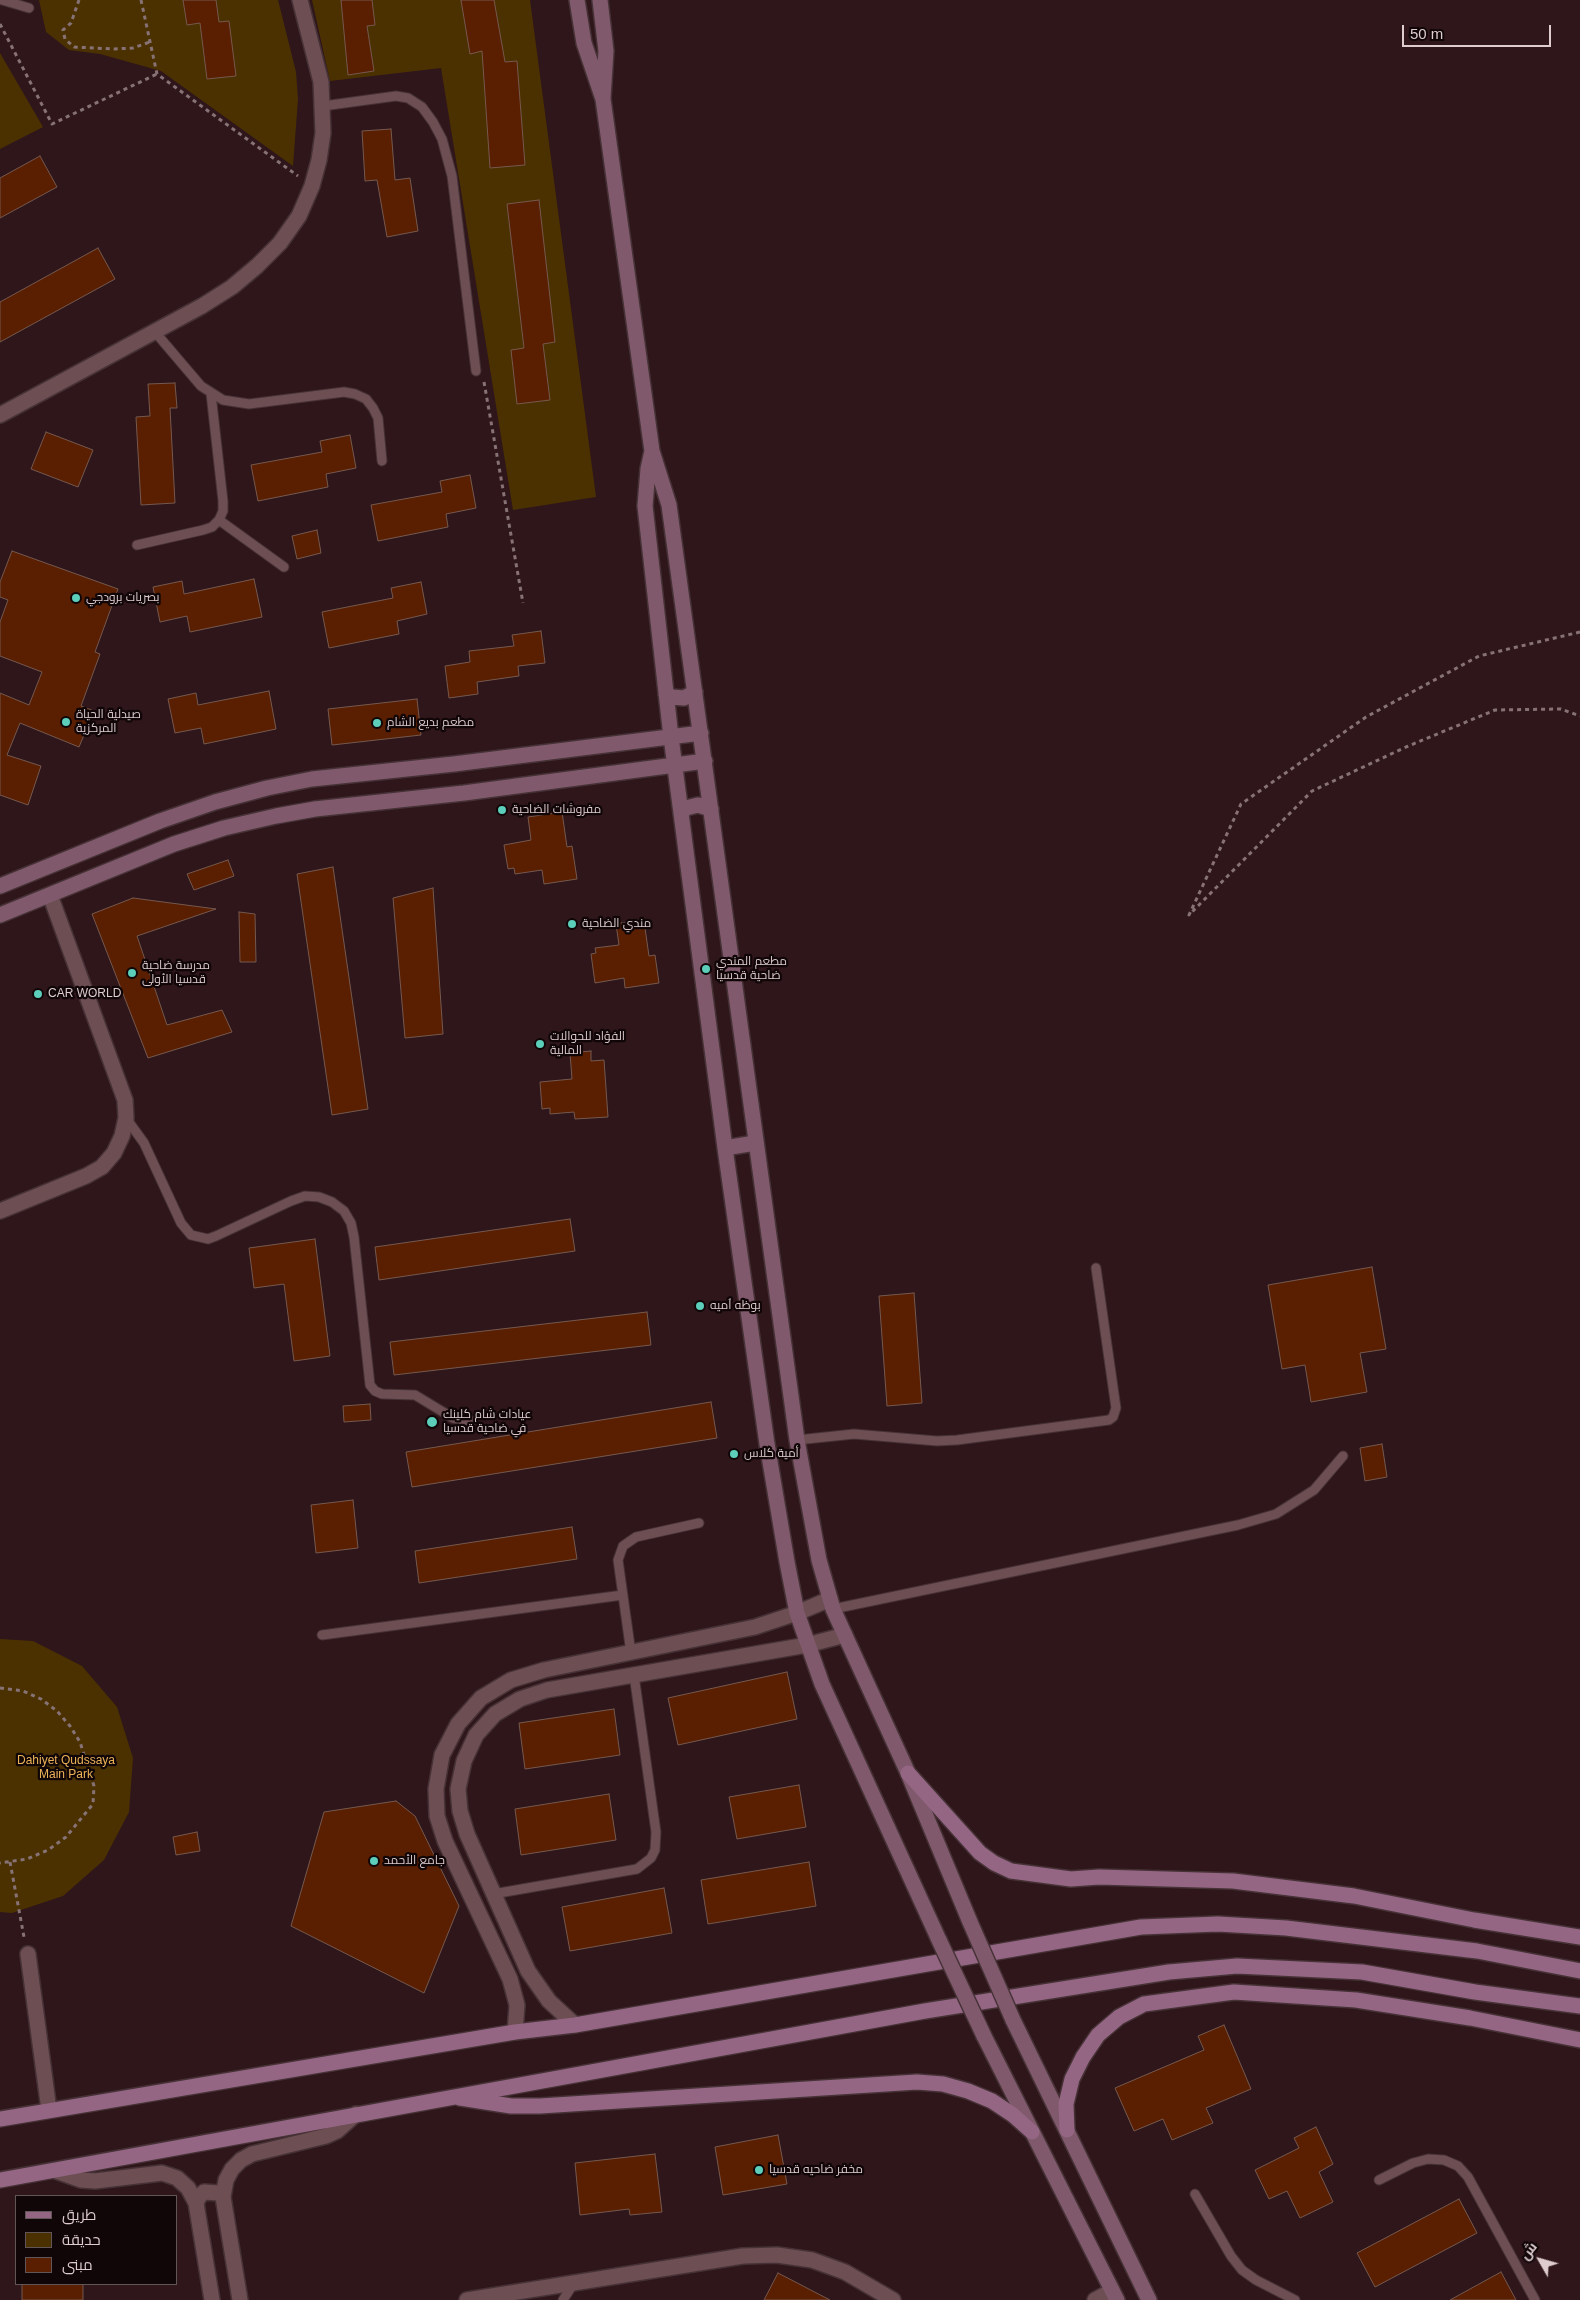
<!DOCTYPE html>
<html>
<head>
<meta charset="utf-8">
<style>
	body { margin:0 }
	#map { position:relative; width:1580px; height:2300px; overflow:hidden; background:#2f161b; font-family:Helvetica,Cairo,sans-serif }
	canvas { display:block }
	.legend { position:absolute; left:15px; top:2195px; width:162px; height:90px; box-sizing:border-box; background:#100607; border:1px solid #625557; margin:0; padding:6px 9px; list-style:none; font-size:15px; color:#decccf }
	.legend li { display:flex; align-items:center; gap:10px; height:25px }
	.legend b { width:25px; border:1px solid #625557 }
	.north { position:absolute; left:1515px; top:2235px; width:50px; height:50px; -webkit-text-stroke:4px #100607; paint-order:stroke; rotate:308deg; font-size:14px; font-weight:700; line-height:20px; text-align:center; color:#decccf }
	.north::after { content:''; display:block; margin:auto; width:18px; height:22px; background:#decccf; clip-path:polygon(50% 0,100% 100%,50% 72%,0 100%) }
	.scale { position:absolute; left:1402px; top:25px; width:149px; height:22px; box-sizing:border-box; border:2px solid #decccf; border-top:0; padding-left:6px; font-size:15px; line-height:18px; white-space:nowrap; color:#decccf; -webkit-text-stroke:4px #100607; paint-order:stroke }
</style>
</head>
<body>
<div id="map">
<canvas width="1580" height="2300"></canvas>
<ul class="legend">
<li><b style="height:6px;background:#946684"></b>طريق</li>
<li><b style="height:14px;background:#4b3100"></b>حديقة</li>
<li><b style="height:14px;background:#5a1e01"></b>مبنى</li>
</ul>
<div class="north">ش</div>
<div class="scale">50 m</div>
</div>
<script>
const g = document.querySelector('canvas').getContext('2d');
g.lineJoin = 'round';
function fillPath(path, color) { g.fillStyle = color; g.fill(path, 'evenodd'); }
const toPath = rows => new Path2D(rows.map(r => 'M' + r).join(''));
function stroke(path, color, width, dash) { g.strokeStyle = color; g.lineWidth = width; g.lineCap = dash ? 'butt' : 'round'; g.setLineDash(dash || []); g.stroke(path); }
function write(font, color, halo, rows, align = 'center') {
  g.font = font + ' Helvetica,Cairo,sans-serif'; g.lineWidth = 4.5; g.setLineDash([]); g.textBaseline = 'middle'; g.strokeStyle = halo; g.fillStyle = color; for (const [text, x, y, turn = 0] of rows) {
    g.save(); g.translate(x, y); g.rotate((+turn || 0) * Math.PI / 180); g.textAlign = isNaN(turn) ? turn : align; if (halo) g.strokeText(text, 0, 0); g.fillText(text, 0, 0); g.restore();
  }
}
const green = toPath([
	[39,0,278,0,296,72,298,99,293,166,161,71,100,54,69,50,46,32],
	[312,0,530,0,596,497,513,510,441,68,330,81],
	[0,53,43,127,0,149],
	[0,1639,33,1641,82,1666,117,1707,133,1758,129,1812,104,1860,63,1896,12,1913,0,1912]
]);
const building = toPath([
	[183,0,216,0,219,22,229,21,236,76,207,79,200,23,187,25,183,0],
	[341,0,372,0,375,25,367,26,374,71,348,75,341,0],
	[461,0,494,0,505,62,517,61,525,165,490,168,482,51,470,54,461,0],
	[391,129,395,180,410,178,418,231,387,237,377,180,365,181,362,131,391,129],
	[40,156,57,187,0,218,0,178,40,156],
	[539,200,555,342,543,344,550,400,517,404,511,350,524,348,507,204,539,200],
	[98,248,115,279,0,342,0,302,98,248],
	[175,383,177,408,170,408,175,503,141,505,136,417,150,416,148,384,175,383],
	[46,432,93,450,78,487,31,469,46,432],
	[350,435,356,468,326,474,328,487,258,501,251,465,322,452,320,441,350,435],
	[470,475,476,508,446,514,448,527,378,541,371,505,442,492,440,481,470,475],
	[317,530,321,553,297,559,292,536,317,530],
	[12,551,118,589,95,652,100,654,81,706,94,711,79,747,20,723,7,755,41,766,28,805,0,795,0,693,29,705,42,672,0,656,0,622,8,600,0,597,0,582,12,551],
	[254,579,262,617,190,632,187,616,160,622,153,587,182,581,184,594,254,579],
	[421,582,427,614,397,621,399,634,329,648,322,612,393,598,391,588,421,582],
	[541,631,545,663,518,666,519,676,477,682,478,694,449,698,445,666,470,662,469,651,514,646,512,635,541,631],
	[269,691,276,729,204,744,201,728,175,733,168,699,196,693,198,705,269,691],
	[417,699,421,735,332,745,328,709,417,699],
	[562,812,567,847,572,846,577,879,544,884,542,870,515,874,514,868,508,869,504,845,531,840,528,817,562,812],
	[228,860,234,876,194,890,187,874,228,860],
	[333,867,368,1109,332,1115,297,874,333,867],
	[433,888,443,1034,405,1038,393,898,433,888],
	[133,898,216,909,137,936,167,1025,222,1010,232,1032,148,1058,92,914,133,898],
	[239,912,255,914,256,962,240,962,239,912],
	[638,920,639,929,645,928,649,956,655,955,659,983,625,988,624,978,595,983,591,954,596,953,595,948,619,945,616,924,638,920],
	[591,1051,591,1061,604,1060,608,1117,575,1119,574,1112,550,1114,550,1108,542,1109,540,1082,572,1079,570,1053,591,1051],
	[570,1219,575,1251,379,1280,375,1247,570,1219],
	[315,1239,330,1356,294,1361,284,1284,254,1288,249,1248,315,1239],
	[1372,1267,1386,1349,1360,1353,1367,1392,1311,1402,1305,1365,1282,1369,1268,1285,1372,1267],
	[914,1293,922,1403,887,1406,879,1296,914,1293],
	[647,1312,651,1345,394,1375,390,1342,647,1312],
	[711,1402,717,1438,412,1487,406,1452,711,1402],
	[370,1404,371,1420,344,1422,343,1406,370,1404],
	[1382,1444,1387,1477,1365,1481,1360,1448,1382,1444],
	[353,1500,358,1548,316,1553,311,1505,353,1500],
	[572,1527,577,1559,419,1583,415,1551,572,1527],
	[787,1672,797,1719,678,1745,668,1698,787,1672],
	[614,1709,620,1755,525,1769,519,1723,614,1709],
	[799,1785,806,1827,737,1839,729,1797,799,1785],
	[609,1794,616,1840,521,1855,515,1809,609,1794],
	[396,1801,415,1816,459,1906,424,1993,291,1926,324,1812,396,1801],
	[197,1832,200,1851,176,1855,173,1837,197,1832],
	[809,1862,816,1906,708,1924,701,1880,809,1862],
	[664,1888,672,1933,570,1951,562,1907,664,1888],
	[1224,2025,1251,2089,1206,2108,1213,2123,1172,2140,1163,2119,1134,2131,1115,2088,1204,2050,1198,2036,1224,2025],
	[1316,2127,1333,2164,1319,2172,1333,2202,1300,2218,1287,2191,1269,2199,1255,2170,1299,2148,1294,2138,1316,2127],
	[778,2135,787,2184,723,2195,715,2147,778,2135],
	[655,2154,662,2212,630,2215,629,2209,580,2215,575,2163,655,2154],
	[1459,2199,1477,2233,1375,2287,1357,2253,1459,2199],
	[1501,2272,1516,2300,1450,2300,1501,2272],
	[778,2273,830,2300,764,2300,778,2273],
	[22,2284,83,2284,83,2300,22,2300,22,2284]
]);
const path = toPath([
	[79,0,71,23,63,30,65,39,74,47,114,49,133,48,150,42],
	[141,0,157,74,298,176],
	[0,24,52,124,157,74],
	[484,382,523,603],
	[1580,632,1479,656,1366,717,1241,804,1189,915,1312,791,1406,747,1495,710,1561,709,1580,716],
	[0,1688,23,1691,41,1699,57,1711,70,1726,80,1742,94,1786,93,1804,66,1837,48,1850,27,1859,0,1863],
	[10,1862,24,1937]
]);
const service = toPath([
	[2,0,29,8],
	[323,106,396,96,408,98,422,107,433,122,442,139,452,176,476,371],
	[155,332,201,386,223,400,249,404,344,392,355,394,366,399,373,408,378,418,382,461],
	[219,520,284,567],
	[137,545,203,530,212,527,219,520,223,511,223,501,211,394],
	[126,1118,144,1143,181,1223,191,1235,208,1239,216,1236,291,1201,305,1196,319,1197,332,1202,344,1211,351,1223,354,1237,370,1385,375,1391,382,1394,415,1395,453,1418,471,1421],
	[797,1440,854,1434,937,1441,957,1440,1109,1420,1113,1417,1116,1408,1096,1268],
	[833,1609,1238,1525,1276,1514,1314,1490,1343,1456],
	[322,1635,623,1595],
	[631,1653,618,1560,623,1546,636,1537,699,1523],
	[493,1894,637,1869,651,1858,655,1850,656,1832,634,1675],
	[1379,2180,1413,2163,1428,2159,1444,2160,1458,2166,1468,2177,1535,2300],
	[1195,2194,1231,2256,1242,2270,1256,2280,1295,2300],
	[563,2300,574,2283]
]);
const minor = toPath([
	[0,415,202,306,232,287,257,266,280,243,299,216,312,186,319,160,323,133,321,82,300,0],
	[0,1211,86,1176,102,1167,114,1153,122,1136,126,1118,125,1100,50,895],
	[28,1954,49,2110],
	[575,2025,549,2001,528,1971,467,1834,460,1811,458,1789,464,1761,476,1735,495,1714,520,1699,547,1690,807,1645,845,1635],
	[515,2032,517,2005,510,1979,445,1841,437,1816,436,1789,442,1755,458,1724,481,1698,511,1680,544,1670,755,1627,797,1613,830,1599],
	[56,2171,81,2180,95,2181,162,2173,177,2178,188,2188,196,2203,212,2300],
	[196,2203,199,2197,204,2192,218,2193,223,2197],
	[240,2300,223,2197,226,2180,232,2169,241,2160,252,2154,326,2136,337,2131,356,2114],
	[467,2300,743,2256,777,2255,812,2260,845,2272,893,2300],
	[1095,2300,1112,2291]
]);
const secondary = toPath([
	[577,0,584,43,603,99,652,451,669,505,797,1440,819,1560,833,1609,908,1773,970,1922],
	[600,0,606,51,603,98],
	[652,451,648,469,645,506,671,737,725,1148,767,1444,787,1562,797,1613,822,1684,939,1940],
	[666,694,672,697,684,698,695,692],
	[681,813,686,808,698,805,711,809],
	[0,886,160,821,215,802,267,788,312,779,454,764,701,733],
	[0,915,174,844,224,828,276,816,315,809,464,793,705,761],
	[725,1148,755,1143],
	[1013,2020,1149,2300],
	[984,2036,1117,2300]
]);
const primary = toPath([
	[908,1773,980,1853,994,1863,1011,1871,1071,1879,1099,1877,1233,1881,1354,1896,1474,1920,1580,1937],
	[460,2098,511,2106,540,2106,917,2082,943,2084,968,2091,992,2101,1013,2115,1032,2132],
	[0,2119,515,2032,575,2025,1141,1927,1218,1924,1286,1928,1477,1951,1580,1971],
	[1067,2130,1066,2104,1072,2079,1083,2057,1098,2035,1119,2017,1144,2004,1234,1992,1356,2000,1470,2018,1580,2040],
	[0,2180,925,2011,1169,1972,1237,1966,1362,1972,1475,1992,1580,2006]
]);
const secondaryBridge = toPath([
	[970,1922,1013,2020],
	[939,1940,984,2036]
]);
const markers = [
	[76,598,5,"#5dceb9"],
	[66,722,5,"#5dceb9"],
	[377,723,5,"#5dceb9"],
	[502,810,5,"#5dceb9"],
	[572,924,5,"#5dceb9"],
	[706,969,5,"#5dceb9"],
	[132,973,5,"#5dceb9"],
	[38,994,5,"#5dceb9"],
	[540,1044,5,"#5dceb9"],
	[700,1306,5,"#5dceb9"],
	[432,1422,6,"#5dceb9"],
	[734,1454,5,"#5dceb9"],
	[374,1861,5,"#5dceb9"],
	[759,2170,5,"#5dceb9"]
];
const poiNames = [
	["بصريات برودجي",86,598],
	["صيدلية الحياة",76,715],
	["المركزية",76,729],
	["مطعم بديع الشام",387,723],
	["مفروشات الضاحية",512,810],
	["مندي الضاحية",582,924],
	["مطعم المندي",716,962],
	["ضاحية قدسيا",716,976],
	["مدرسة ضاحية",142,966],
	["قدسيا الأولى",142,980],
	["CAR WORLD",48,994],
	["الفؤاد للحوالات",550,1037],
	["المالية",550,1051],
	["بوظه اُميه",710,1306],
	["عيادات شام كلينك",443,1415],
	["في ضاحية قدسيا",443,1429],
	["أمية كلاس",744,1454],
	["جامع الأحمد",384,1861],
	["مخفر ضاحيه قدسيا",769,2170]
];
const parkNames = [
	["Dahiyet Qudssaya",66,1761],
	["Main Park",66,1775]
];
fillPath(green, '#4b3100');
fillPath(building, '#5a1e01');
stroke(building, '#75594e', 1);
stroke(service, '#463236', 11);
stroke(minor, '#463236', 18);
stroke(secondary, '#463236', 18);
stroke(primary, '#463236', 18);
stroke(path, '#877276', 3, [4, 4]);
stroke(service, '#6c4e53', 9);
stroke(minor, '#6c4e53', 15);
stroke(secondary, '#805a6c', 15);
stroke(primary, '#946684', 15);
stroke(secondaryBridge, '#463236', 18, []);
stroke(secondaryBridge, '#805a6c', 15);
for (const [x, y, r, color] of markers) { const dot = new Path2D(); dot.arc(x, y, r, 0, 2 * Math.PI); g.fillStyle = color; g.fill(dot); stroke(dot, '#100607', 2); }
write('12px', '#decccf', '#100607', poiNames, 'left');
write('12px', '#ecb258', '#100607', parkNames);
</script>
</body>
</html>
